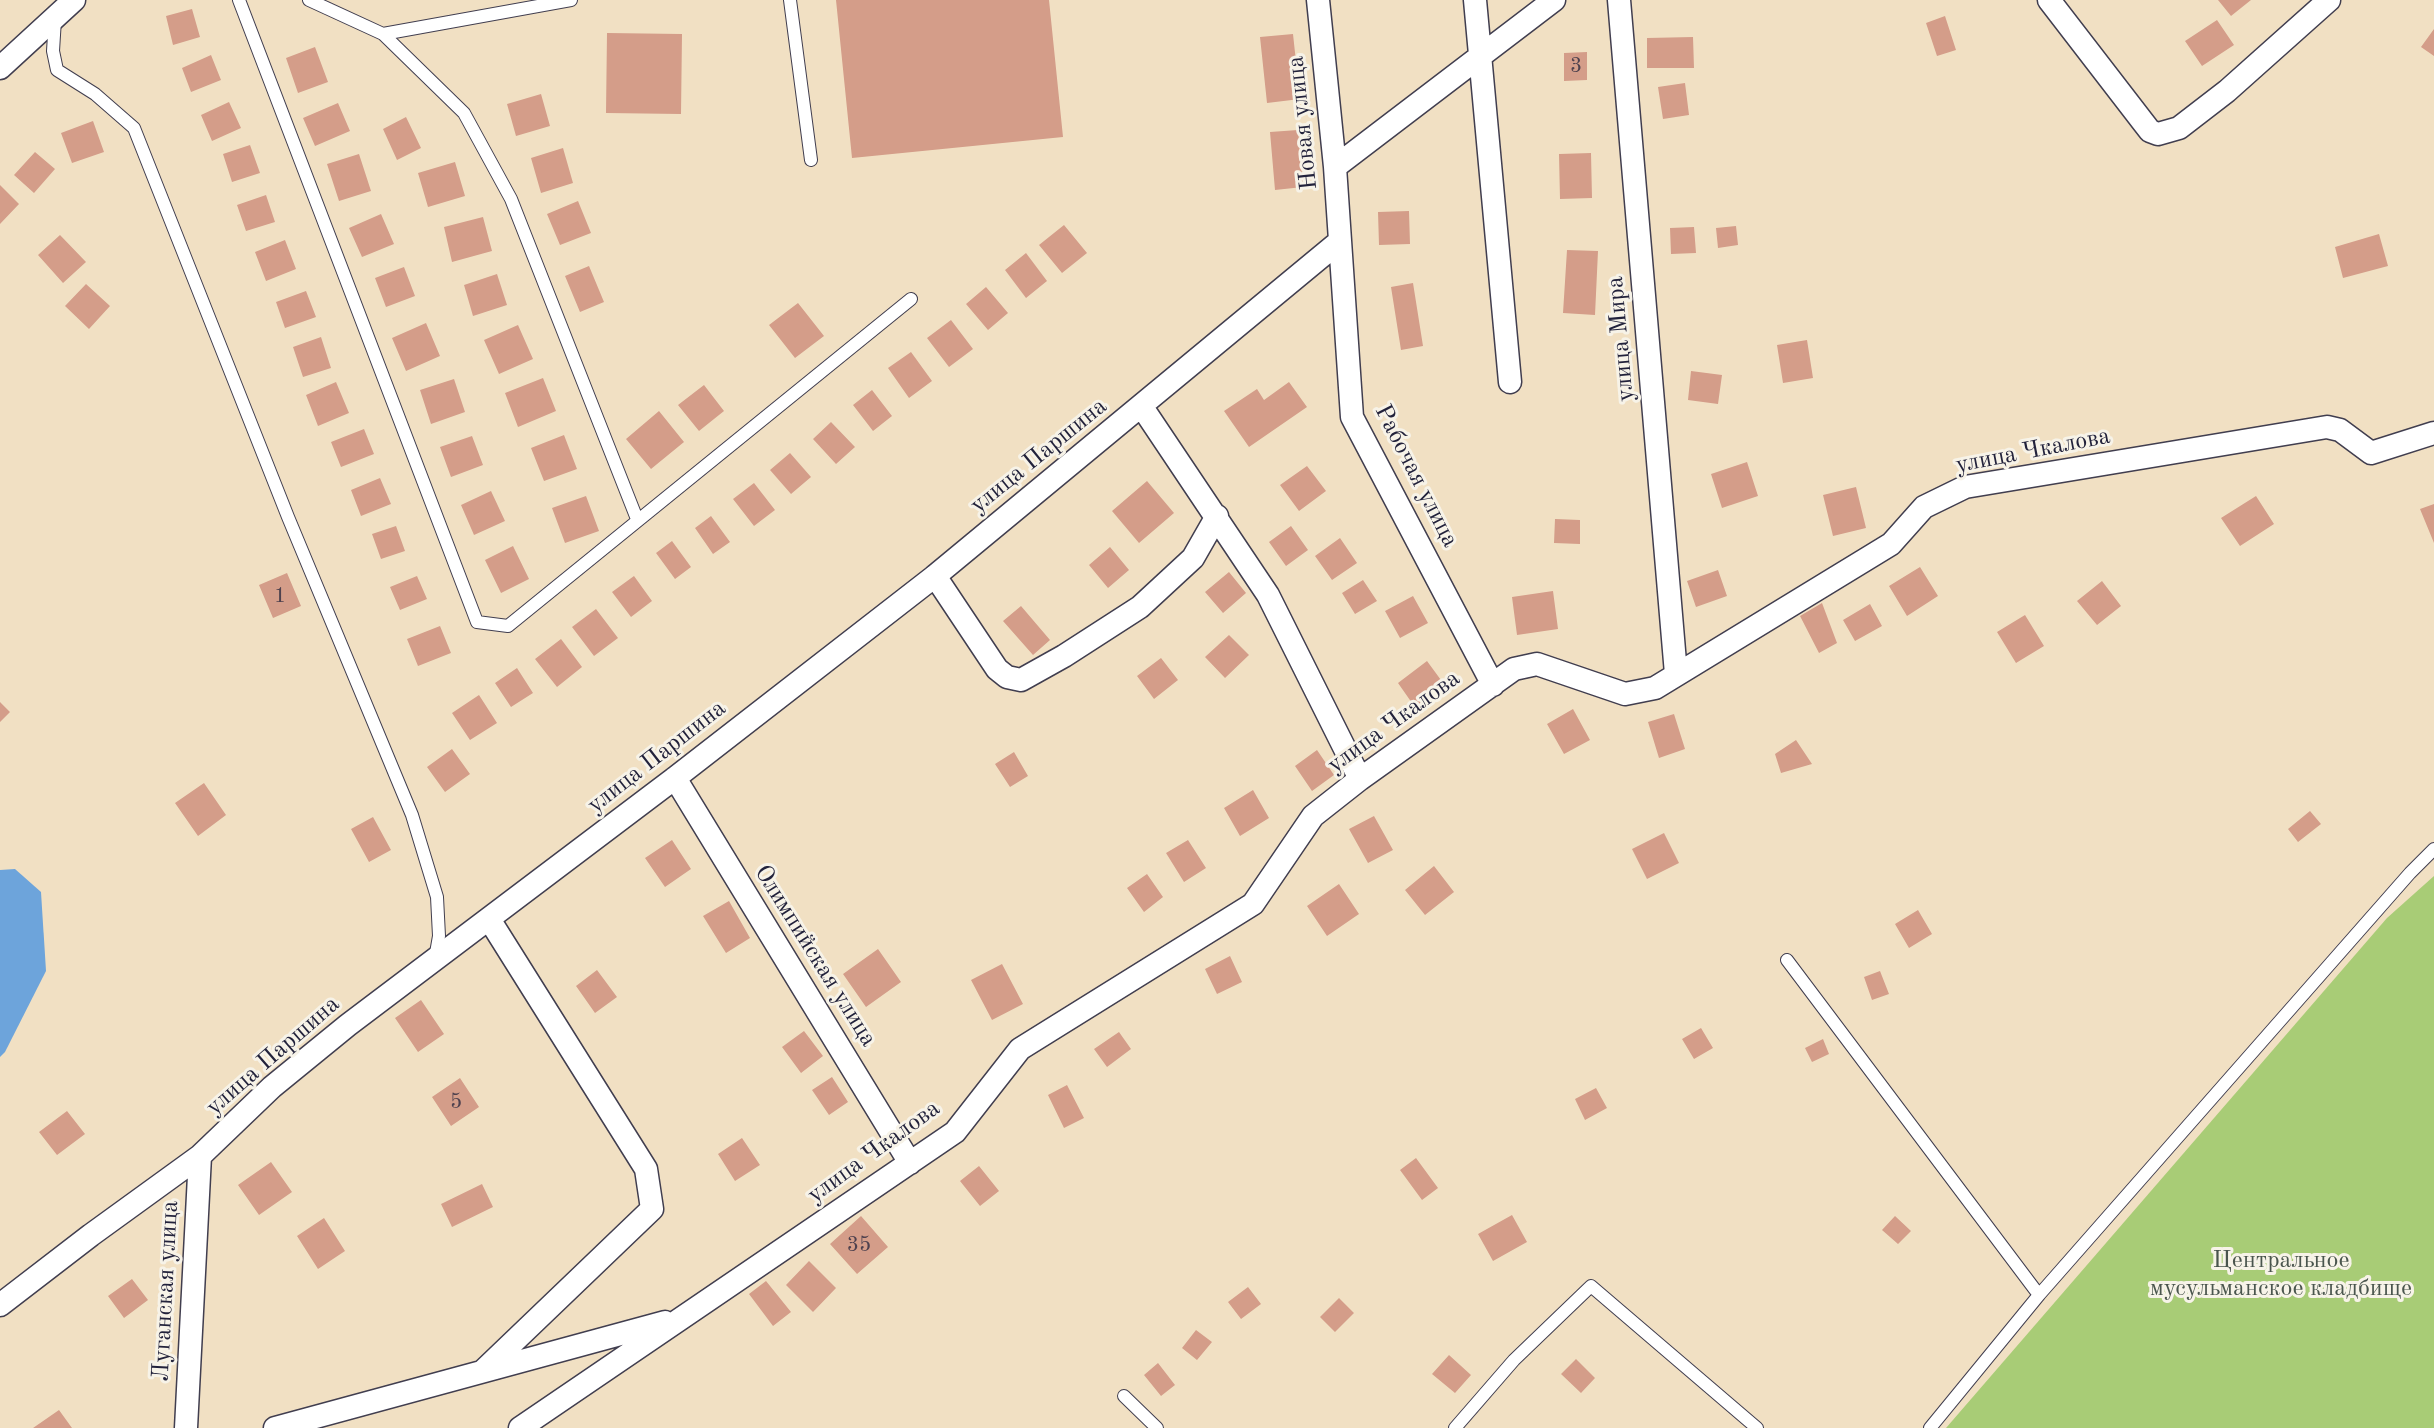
<!DOCTYPE html>
<html>
<head>
<meta charset="utf-8">
<style>
	body { margin:0 }
	canvas { display:block; background:#f1e0c3 }
</style>
</head>
<body>
<canvas width="2434" height="1428"></canvas>
<script>
const g = document.querySelector('canvas').getContext('2d');
g.lineJoin = 'round';
function fillPath(path, color) { g.fillStyle = color; g.fill(path, 'evenodd'); }
const toPath = rows => new Path2D(rows.map(r => 'M' + r).join(''));
function stroke(path, color, width, dash) { g.strokeStyle = color; g.lineWidth = width; g.lineCap = dash ? 'butt' : 'round'; g.setLineDash(dash || []); g.stroke(path); }
function write(font, color, halo, rows, align = 'center') {
  g.font = font + ' "Old Standard TT",serif'; g.lineWidth = 6; g.setLineDash([]); g.textBaseline = 'middle'; g.strokeStyle = halo; g.fillStyle = color; for (const [text, x, y, turn = 0] of rows) {
    g.save(); g.translate(x, y); g.rotate((+turn || 0) * Math.PI / 180); g.textAlign = isNaN(turn) ? turn : align; if (halo) g.strokeText(text, 0, 0); g.fillText(text, 0, 0); g.restore();
  }
}
const green = toPath([
	[2434,876,2434,1428,1946,1428,2387,918]
]);
const water = toPath([
	[15,869,41,892,46,971,5,1052,0,1057,0,870]
]);
const building = toPath([
	[836,0,1049,0,1063,137,852,158],
	[2218,0,2251,0,2231,16],
	[192,9,200,37,173,45,166,16],
	[1945,16,1956,50,1937,56,1926,23],
	[2217,20,2234,45,2202,66,2185,41],
	[2434,29,2434,56,2421,47],
	[607,33,682,34,681,114,606,113],
	[1293,34,1300,99,1267,103,1260,37],
	[1693,37,1694,68,1647,68,1647,38],
	[315,47,328,82,298,93,286,58],
	[1587,52,1587,80,1564,81,1564,53],
	[211,55,221,80,191,92,182,68],
	[1685,83,1689,115,1663,119,1658,87],
	[541,94,550,126,516,136,507,104],
	[229,102,241,128,212,141,201,115],
	[338,103,350,131,315,146,303,118],
	[406,117,421,148,397,160,383,129],
	[93,121,104,152,72,163,61,133],
	[1298,130,1303,187,1275,190,1270,132],
	[250,145,260,173,232,182,223,154],
	[563,148,573,183,541,193,531,158],
	[35,152,55,169,34,193,14,175],
	[1591,153,1592,198,1560,199,1559,154],
	[359,154,371,191,339,201,327,164],
	[455,162,465,196,428,207,418,173],
	[0,185,19,204,0,224],
	[266,195,275,222,246,231,237,205],
	[578,201,591,233,560,245,547,214],
	[1409,211,1410,244,1379,245,1378,212],
	[381,214,394,244,362,257,349,228],
	[483,217,492,251,452,262,444,227],
	[1064,225,1087,253,1062,273,1039,245],
	[1736,226,1738,245,1718,248,1716,228],
	[1694,227,1696,253,1671,254,1670,228],
	[2379,234,2388,266,2343,278,2335,247],
	[60,235,86,262,63,283,38,255],
	[285,240,296,269,266,281,255,252],
	[1567,250,1598,251,1595,315,1563,313],
	[1026,253,1047,281,1026,298,1005,270],
	[589,266,604,302,580,312,565,276],
	[404,267,415,296,386,307,375,278],
	[497,274,507,305,473,316,464,285],
	[1413,283,1423,346,1401,350,1391,287],
	[86,284,110,306,89,329,65,306],
	[986,287,1008,313,988,330,966,304],
	[306,291,316,317,285,328,276,302],
	[798,303,824,336,795,358,769,325],
	[951,320,973,349,949,367,927,338],
	[426,323,440,356,406,371,392,338],
	[518,325,533,359,499,374,484,340],
	[321,337,331,368,303,377,293,347],
	[1807,340,1813,378,1783,383,1777,345],
	[911,352,932,381,909,398,888,368],
	[1691,371,1722,375,1718,404,1688,400],
	[543,378,556,411,518,427,505,393],
	[454,379,465,412,431,424,420,390],
	[336,382,349,413,318,426,306,395],
	[1289,382,1307,407,1249,447,1224,411,1257,389,1264,400],
	[704,385,724,411,699,431,678,405],
	[872,390,892,416,873,431,853,405],
	[659,411,684,442,651,469,626,439],
	[831,422,855,447,836,464,813,439],
	[364,429,374,454,341,467,331,442],
	[564,435,577,469,544,481,531,448],
	[472,436,483,465,451,477,440,447],
	[790,453,811,477,791,494,770,470],
	[1747,462,1758,496,1722,508,1711,474],
	[1307,466,1326,491,1299,511,1280,485],
	[380,478,391,504,361,516,351,490],
	[1147,481,1174,513,1139,543,1112,511],
	[754,483,775,510,754,526,733,499],
	[1856,487,1866,528,1833,536,1823,495],
	[491,491,505,521,474,535,461,505],
	[586,496,599,531,565,543,552,508],
	[2256,496,2274,524,2240,546,2221,518],
	[2434,504,2434,543,2420,509],
	[711,516,730,542,713,554,695,528],
	[1555,519,1580,520,1580,544,1554,543],
	[396,526,405,551,381,559,372,534],
	[1291,526,1308,550,1286,566,1269,542],
	[1340,538,1357,563,1332,580,1315,556],
	[672,541,691,567,675,579,656,553],
	[513,546,529,579,501,593,485,560],
	[1110,547,1129,570,1108,588,1089,565],
	[1920,567,1938,596,1907,616,1889,586],
	[1718,570,1727,596,1696,607,1687,581],
	[1229,572,1246,593,1223,613,1205,592],
	[287,573,301,606,273,618,259,585],
	[417,576,427,599,400,610,390,587],
	[634,576,652,601,631,617,612,592],
	[1363,580,1377,601,1355,614,1342,593],
	[2102,581,2121,606,2097,625,2077,601],
	[1553,591,1558,629,1517,635,1512,597],
	[1413,596,1428,623,1400,638,1385,611],
	[1822,603,1837,643,1819,653,1800,616],
	[1870,604,1882,626,1855,641,1843,620],
	[1021,606,1050,640,1033,655,1003,621],
	[596,609,618,638,594,656,572,627],
	[2025,615,2044,646,2016,663,1997,632],
	[440,626,451,653,418,666,407,639],
	[1229,635,1249,655,1225,678,1205,657],
	[561,639,582,667,557,687,535,659],
	[1161,658,1178,680,1154,699,1137,676],
	[1427,661,1449,691,1419,713,1398,683],
	[517,668,533,693,511,707,495,683],
	[479,695,497,723,470,740,452,713],
	[0,702,10,712,0,722],
	[1573,709,1590,740,1564,754,1547,724],
	[1674,714,1685,749,1659,758,1648,722],
	[1796,740,1812,764,1781,773,1775,754],
	[452,749,470,774,445,792,427,767],
	[1317,750,1334,775,1312,791,1295,766],
	[1014,752,1028,776,1010,787,995,764],
	[204,783,226,815,198,836,175,803],
	[1253,790,1269,818,1240,836,1224,808],
	[2310,811,2321,824,2298,842,2288,829],
	[1374,816,1393,850,1368,863,1349,829],
	[373,817,391,850,369,862,351,829],
	[1664,833,1679,863,1647,879,1632,849],
	[672,840,691,869,665,887,645,858],
	[1188,840,1206,868,1184,882,1166,853],
	[1434,866,1454,892,1425,915,1405,890],
	[1147,874,1163,897,1144,912,1127,888],
	[1339,884,1359,914,1327,936,1307,906],
	[729,901,750,938,726,953,703,916],
	[1918,910,1932,934,1909,948,1895,924],
	[878,949,901,982,866,1007,843,974],
	[1230,956,1242,982,1217,994,1205,969],
	[1002,964,1023,1004,992,1020,971,980],
	[597,970,617,997,595,1013,576,986],
	[1880,971,1889,994,1872,1000,1864,977],
	[421,1000,444,1034,418,1052,395,1018],
	[1701,1028,1713,1048,1694,1059,1682,1039],
	[804,1031,823,1056,801,1073,782,1047],
	[1119,1032,1131,1049,1107,1067,1094,1049],
	[1823,1039,1829,1054,1812,1062,1805,1048],
	[832,1077,848,1102,829,1115,812,1090],
	[460,1078,479,1107,451,1126,432,1097],
	[1067,1085,1084,1118,1064,1128,1048,1095],
	[1596,1088,1607,1108,1585,1120,1575,1099],
	[67,1111,85,1134,57,1155,39,1132],
	[742,1138,760,1165,735,1181,718,1154],
	[1416,1158,1438,1188,1422,1200,1400,1170],
	[271,1162,292,1192,259,1215,238,1185],
	[979,1166,999,1191,980,1206,960,1181],
	[482,1184,493,1207,452,1227,441,1204],
	[1512,1215,1527,1242,1493,1261,1478,1234],
	[861,1216,888,1247,857,1274,830,1244],
	[1895,1216,1911,1231,1898,1244,1882,1230],
	[324,1218,345,1251,318,1269,297,1236],
	[809,1261,836,1288,813,1312,786,1285],
	[132,1279,148,1300,124,1318,108,1296],
	[766,1281,791,1312,773,1326,749,1294],
	[1248,1287,1261,1304,1241,1319,1228,1302],
	[1339,1298,1354,1313,1335,1332,1320,1317],
	[1196,1330,1212,1342,1197,1360,1182,1348],
	[1449,1355,1471,1375,1455,1393,1432,1374],
	[1576,1359,1595,1378,1581,1393,1561,1374],
	[1158,1363,1175,1385,1161,1396,1144,1375],
	[59,1410,72,1428,33,1428]
]);
const service = toPath([
	[239,0,477,622,508,626,911,299],
	[309,0,383,34,571,0],
	[790,0,811,160],
	[55,19,53,51,57,70,95,94,134,128,288,517,412,815,437,897,439,936,435,959],
	[383,34,464,113,511,199,637,519],
	[1787,960,2039,1295],
	[1124,1396,1157,1428],
	[1455,1428,1514,1360,1591,1286,1757,1428],
	[1930,1428,2039,1295,2410,873,2434,849]
]);
const minor = toPath([
	[1318,0,1335,167,1352,417,1493,685],
	[1475,0,1510,382],
	[1619,0,1676,674],
	[2049,0,2143,122,2150,131,2158,134,2179,128,2227,91,2329,0],
	[0,68,74,0],
	[1335,167,1554,0],
	[1142,407,1268,595,1360,779],
	[935,576,997,669,1007,677,1021,680,1064,656,1140,607,1193,558,1217,516],
	[675,778,910,1163],
	[0,1305,91,1235,200,1156,272,1087,348,1025,675,778,935,576,1340,241],
	[483,1371,652,1209,646,1169,489,919],
	[186,1428,200,1156],
	[275,1428,665,1322],
	[520,1428,955,1132,1020,1049,1253,904,1313,816,1360,779,1514,669,1537,664,1625,694,1655,688,1891,544,1924,507,1965,487,2327,427,2340,430,2371,453,2434,433]
]);
const numberNames = [
	["3",1576,66],
	["1",280,596],
	["5",456,1102],
	["35",859,1245]
];
const streetNames = [
	["Новая улица",1303,123,-96],
	["улица Мира",1621,339,-95],
	["улица Чкалова",2033,451,-11],
	["улица Паршина",1039,456,-39],
	["Рабочая улица",1416,476,63],
	["улица Чкалова",1394,722,-36],
	["улица Паршина",657,757,-38],
	["Олимпийская улица",815,956,58],
	["улица Паршина",273,1056,-41],
	["улица Чкалова",874,1152,-36],
	["Луганская улица",166,1291,-87]
];
const parkNames = [
	["Центральное",2281,1261],
	["мусульманское кладбище",2281,1289]
];
fillPath(green, '#a8cc76');
fillPath(water, '#6da4db');
fillPath(building, '#d49d89');
stroke(service, '#413e4f', 14);
stroke(minor, '#413e4f', 25);
stroke(service, '#fff', 12);
stroke(minor, '#fff', 22);
write('21px', '#4e414e', null, numberNames);
write('24px', '#22223b', '#f7f3e8', streetNames);
write('24px', '#4a554d', '#f7f3e8', parkNames);
</script>
</body>
</html>
